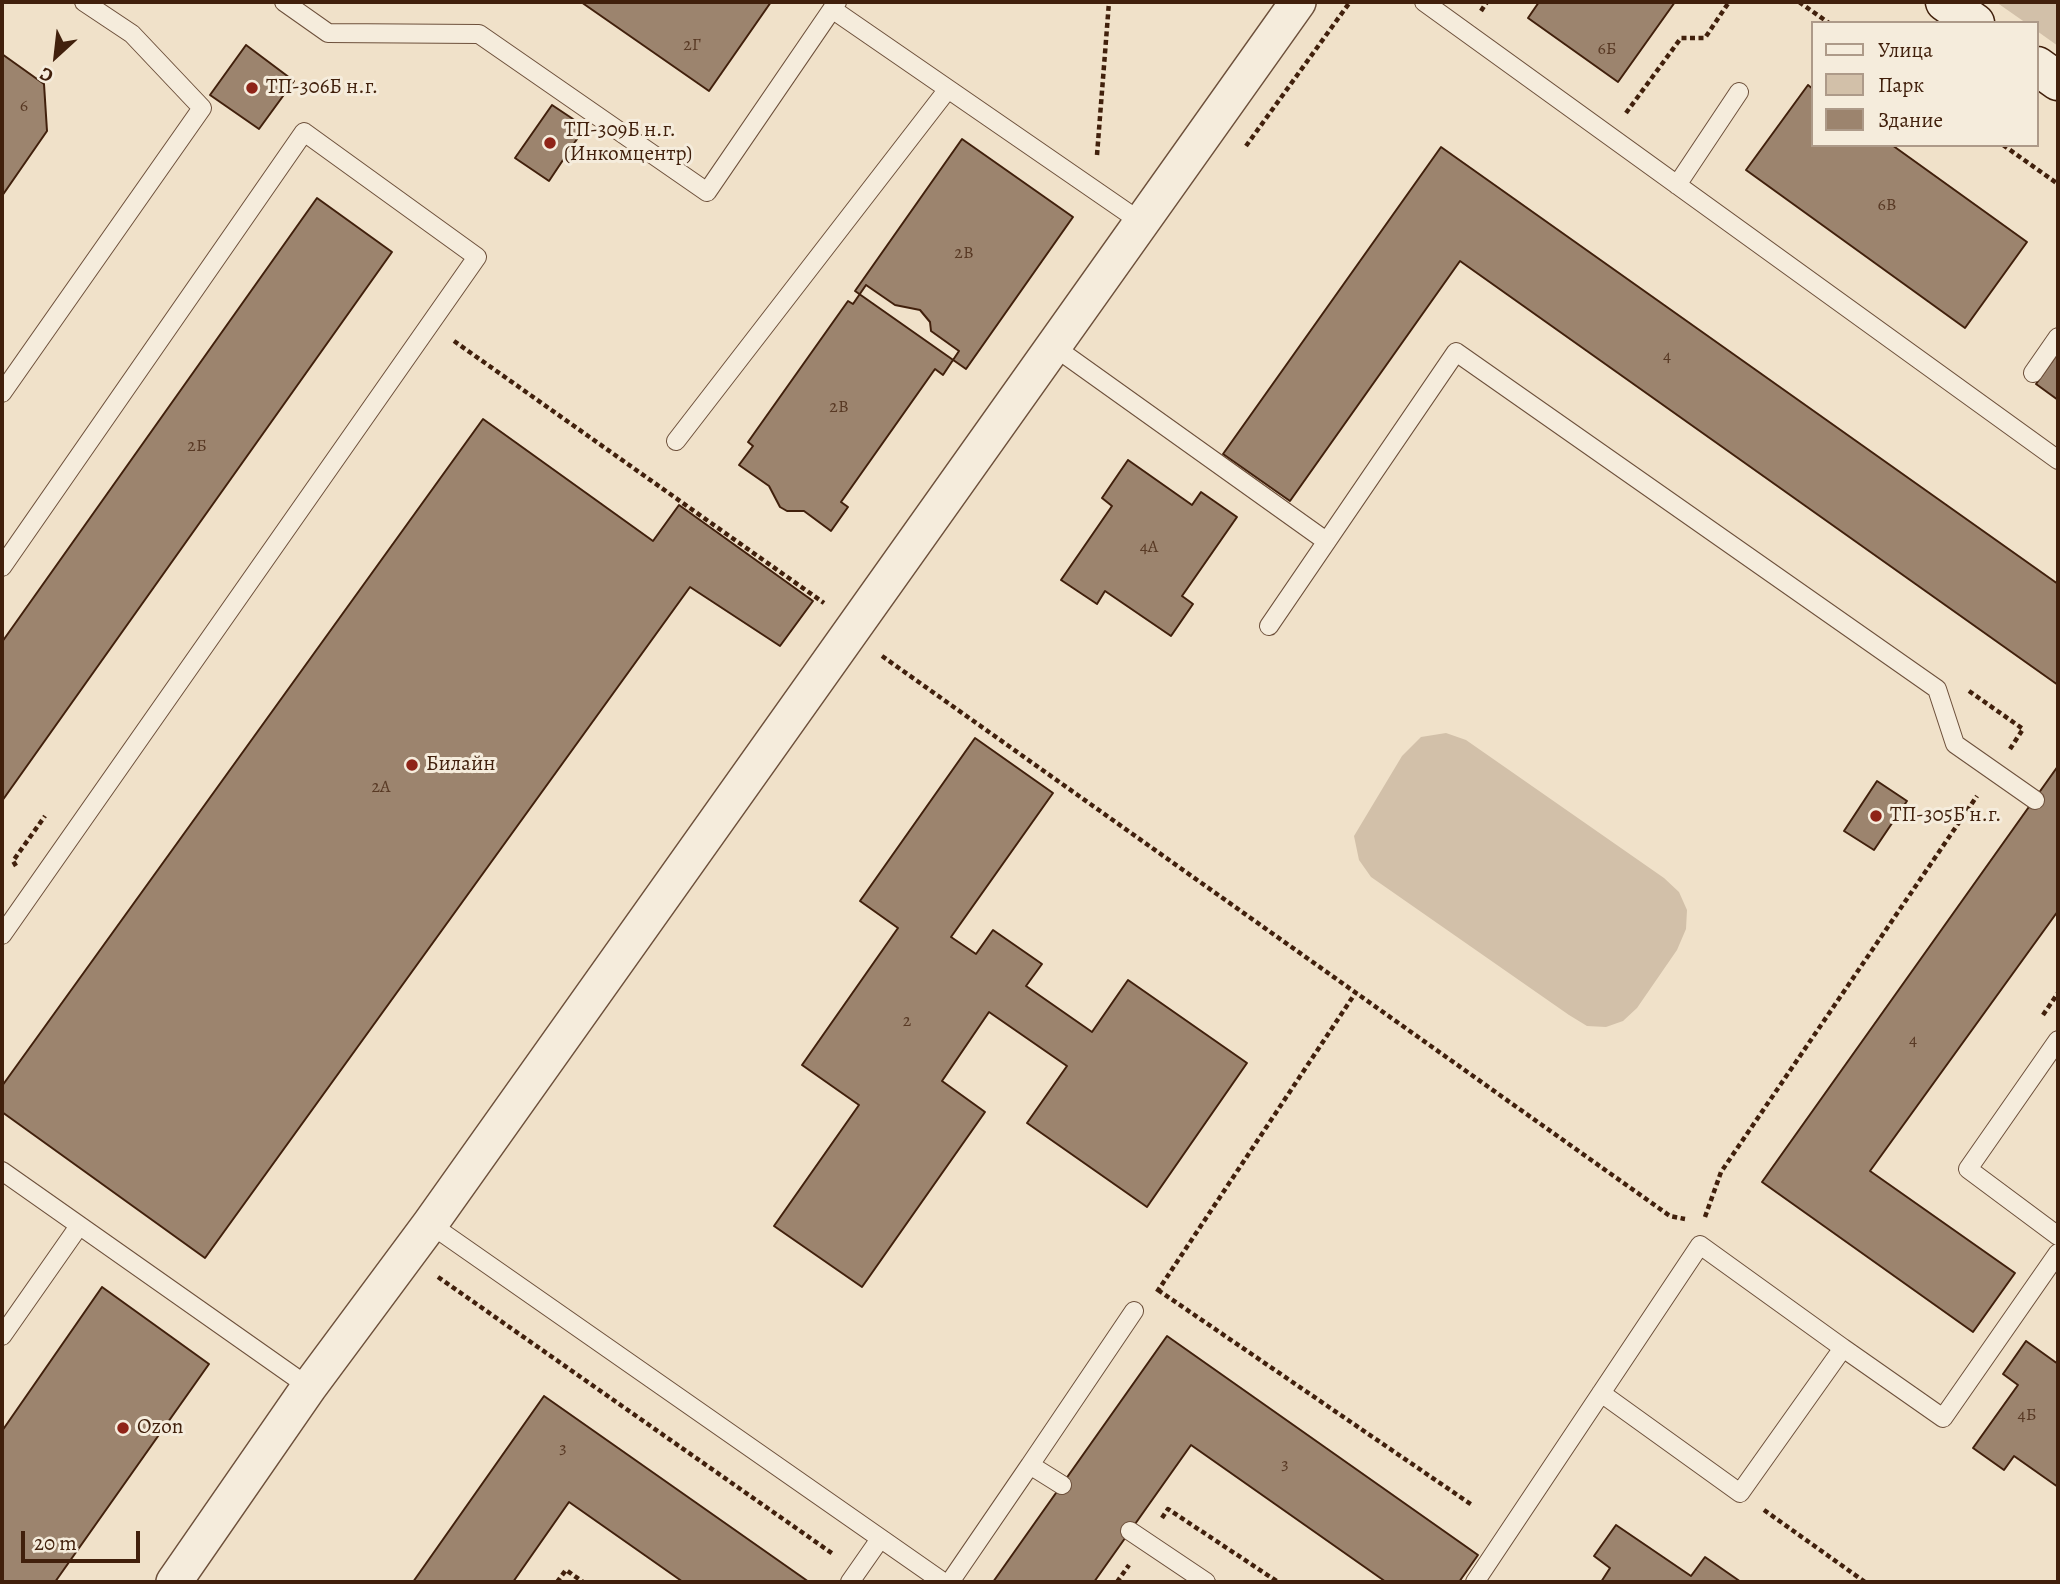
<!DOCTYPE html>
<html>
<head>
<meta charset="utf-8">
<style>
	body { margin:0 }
	#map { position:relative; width:2060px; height:1584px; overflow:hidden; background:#f0e1c9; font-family:Alegreya,serif }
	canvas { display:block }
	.frame { position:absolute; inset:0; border:4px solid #41200c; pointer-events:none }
	.legend { position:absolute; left:1811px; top:21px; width:228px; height:126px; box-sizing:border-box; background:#f5ecdc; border:2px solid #ad9a89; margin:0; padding:9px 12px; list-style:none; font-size:21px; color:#41200c }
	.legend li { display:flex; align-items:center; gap:14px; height:35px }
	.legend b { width:35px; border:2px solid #ad9a89 }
	.north { position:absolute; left:21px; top:21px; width:70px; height:70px; -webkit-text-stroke:5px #f5ecdc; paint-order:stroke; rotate:207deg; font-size:19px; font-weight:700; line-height:28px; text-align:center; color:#41200c }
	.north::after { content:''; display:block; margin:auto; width:24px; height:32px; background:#41200c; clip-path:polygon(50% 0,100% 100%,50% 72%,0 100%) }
	.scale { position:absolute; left:21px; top:1531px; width:119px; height:32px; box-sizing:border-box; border:4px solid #41200c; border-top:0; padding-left:9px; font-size:21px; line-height:24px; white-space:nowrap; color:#41200c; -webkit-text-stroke:5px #f5ecdc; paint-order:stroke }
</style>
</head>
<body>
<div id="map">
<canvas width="2060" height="1584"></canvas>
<div class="frame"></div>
<ul class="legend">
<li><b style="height:9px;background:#f5ecdc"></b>Улица</li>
<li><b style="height:19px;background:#d2c0a9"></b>Парк</li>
<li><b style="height:19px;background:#9c846e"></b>Здание</li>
</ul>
<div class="north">С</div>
<div class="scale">20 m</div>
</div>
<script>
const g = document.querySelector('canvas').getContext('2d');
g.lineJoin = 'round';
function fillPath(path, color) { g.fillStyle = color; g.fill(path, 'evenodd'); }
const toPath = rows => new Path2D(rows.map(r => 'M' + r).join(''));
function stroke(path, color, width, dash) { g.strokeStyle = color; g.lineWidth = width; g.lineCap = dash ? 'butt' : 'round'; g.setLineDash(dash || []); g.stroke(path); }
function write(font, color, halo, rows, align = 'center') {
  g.font = font + ' Alegreya,serif'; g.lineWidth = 6; g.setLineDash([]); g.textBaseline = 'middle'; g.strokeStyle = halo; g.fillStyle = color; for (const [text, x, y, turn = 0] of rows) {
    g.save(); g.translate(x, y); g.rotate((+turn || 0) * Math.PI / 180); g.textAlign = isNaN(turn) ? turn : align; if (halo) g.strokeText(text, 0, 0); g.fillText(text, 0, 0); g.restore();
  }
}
const green = toPath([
	[1996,2,2058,2,2058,46,2037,31,2037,23,2026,23],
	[1446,733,1466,740,1664,878,1679,892,1687,910,1686,929,1677,950,1637,1008,1623,1021,1606,1027,1587,1026,1569,1015,1371,877,1359,860,1354,836,1402,756,1421,737]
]);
const building = toPath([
	[581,2,771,2,709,91,581,2],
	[1539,2,1675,2,1618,82,1528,18,1539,2],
	[246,45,294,81,259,129,210,95,246,45],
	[2,54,44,84,47,131,2,196,2,54],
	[1808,85,1813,89,1813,145,1892,145,2027,242,1965,328,1746,170,1808,85],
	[552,105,585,127,549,181,515,158,552,105],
	[962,139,1073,217,966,369,855,291,962,139],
	[1441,147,2058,584,2058,685,1460,261,1290,501,1223,454,1441,147],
	[317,198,392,252,2,801,2,642,317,198],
	[866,285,895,305,920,310,930,322,931,331,959,351,943,375,935,369,841,502,848,507,831,531,804,511,787,511,780,507,769,486,739,465,753,446,748,442,848,301,853,304,866,285],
	[2058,353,2058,400,2036,384,2058,353],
	[483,419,653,541,679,505,813,601,780,646,690,587,205,1258,2,1112,2,1086,483,419],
	[1128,460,1192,505,1201,492,1237,517,1182,596,1193,604,1171,636,1105,591,1097,604,1061,580,1112,506,1102,498,1128,460],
	[975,738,1053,793,951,937,976,954,993,930,1042,964,1026,986,1092,1032,1128,980,1247,1063,1147,1207,1027,1123,1067,1066,989,1012,942,1081,985,1112,862,1287,774,1226,859,1105,802,1065,898,928,860,901,975,738],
	[2058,766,2058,911,1870,1171,2015,1273,1973,1332,1762,1182,2058,766],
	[1877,781,1907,801,1874,850,1844,831,1877,781],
	[102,1287,209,1364,55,1582,2,1582,2,1431,102,1287],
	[1167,1336,1478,1555,1459,1582,1386,1582,1191,1445,1094,1582,993,1582,1167,1336],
	[2026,1341,2058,1364,2058,1487,2014,1456,2004,1470,1973,1448,2018,1385,2003,1374,2026,1341],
	[544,1396,809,1582,683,1582,569,1502,513,1582,413,1582,544,1396],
	[1616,1525,1691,1576,1705,1557,1741,1582,1601,1582,1610,1568,1594,1556,1616,1525]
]);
const path = toPath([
	[1799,2,1829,23],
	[1481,11,1487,2],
	[1626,113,1681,38,1705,38,1729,2],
	[2003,145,2058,184],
	[1246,146,1350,2],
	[1097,155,1109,2],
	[454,341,824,603],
	[882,656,1670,1216,1685,1219],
	[1969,691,2023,729,2010,749],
	[16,866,13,861,45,816],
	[2043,1015,2058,993],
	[1705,1217,1721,1172,1977,796],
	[438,1277,833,1554],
	[1158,1290,1472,1505],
	[1157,1292,1356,992],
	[1764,1510,1865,1582],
	[1162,1518,1168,1509,1278,1582],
	[557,1582,566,1570,583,1582],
	[1117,1582,1129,1565]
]);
const service = toPath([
	[284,2,328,33,479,34,707,192,837,2],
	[1424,2,2058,460],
	[832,9,1141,222],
	[1677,185,1739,92],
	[1053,346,1326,541],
	[2033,373,2058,337],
	[2,393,202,108,132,34,84,2],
	[676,441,948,89],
	[2,567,304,132,477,257,2,935],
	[1269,626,1456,352,1937,689,1955,744,2035,800],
	[2058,1040,1968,1169,2058,1236],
	[2,1171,309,1387],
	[430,1224,943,1582],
	[2,1336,79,1226],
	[1601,1393,1740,1493,1843,1348,1943,1418,2058,1253],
	[1030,1465,1134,1311],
	[1130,1531,1206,1582],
	[850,1582,880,1539],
	[950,1582,1030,1465,1062,1485],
	[1475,1582,1700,1245,1843,1348]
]);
const minor = toPath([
	[174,1582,309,1387,430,1224,1298,2]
]);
const secondary = toPath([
	[1945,2,1975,23],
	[2037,66,2058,81]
]);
const markers = [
	[252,88,7,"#8f2418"],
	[550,143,7,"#8f2418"],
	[412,765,7,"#8f2418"],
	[1876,816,7,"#8f2418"],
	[123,1428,7,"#8f2418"]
];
const numberNames = [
	["2Г",692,46],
	["6Б",1607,50],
	["6",24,107],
	["6В",1887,206],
	["2В",964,254],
	["4",1667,357],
	["2В",839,408],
	["2Б",197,447],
	["4А",1149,548],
	["2А",381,788],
	["2",907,1022],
	["4",1913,1041],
	["4Б",2027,1416],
	["3",563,1449],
	["3",1285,1465]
];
const poiNames = [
	["ТП-306Б н.г.",266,88],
	["ТП-309Б н.г.",564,131],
	["(Инкомцентр)",564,155],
	["Билайн",426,765],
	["ТП-305Б н.г.",1890,816],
	["Ozon",137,1428]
];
fillPath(green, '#d2c0a9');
fillPath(building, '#9c846e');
stroke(building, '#41200c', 2);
stroke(service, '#6d503b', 20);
stroke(minor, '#6d503b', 38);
stroke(secondary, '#41200c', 41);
stroke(path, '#41200c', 4.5, [5, 3.5]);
stroke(service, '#f5ecdc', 18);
stroke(minor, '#f5ecdc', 35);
stroke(secondary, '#f5ecdc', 38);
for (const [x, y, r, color] of markers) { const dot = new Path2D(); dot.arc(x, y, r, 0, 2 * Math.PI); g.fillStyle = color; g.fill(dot); stroke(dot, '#f5ecdc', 2.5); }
write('18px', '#583924', null, numberNames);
write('21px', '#41200c', '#f5ecdc', poiNames, 'left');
</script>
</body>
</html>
